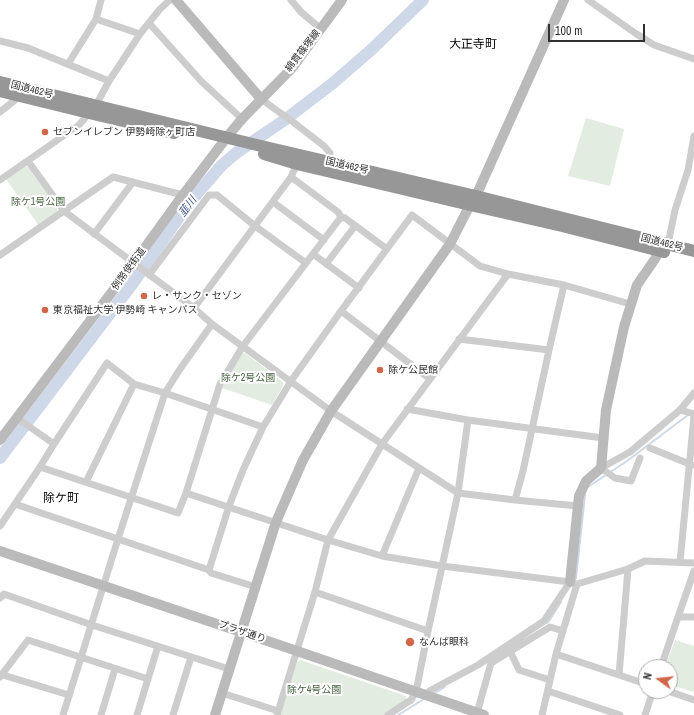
<!DOCTYPE html>
<html>
<head>
<meta charset="utf-8">
<style>
	body { margin:0 }
	#map { position:relative; width:694px; height:715px; overflow:hidden; background:#fff; font-family:"Archivo Narrow",sans-serif }
	canvas { display:block }
	.north { position:absolute; left:638px; top:659px; width:40px; height:40px; box-sizing:border-box; background:#fff; border:1px solid #acacac; border-radius:50%; rotate:285deg; font-size:11px; font-weight:700; line-height:16px; text-align:center; color:#303030 }
	.north::after { content:''; display:block; margin:auto; width:14px; height:18px; background:#d16649; clip-path:polygon(50% 0,100% 100%,50% 72%,0 100%) }
	.scale { position:absolute; left:548px; top:24px; width:97px; height:18px; box-sizing:border-box; border:2px solid #303030; border-top:0; padding-left:5px; font-size:12px; line-height:14px; white-space:nowrap; color:#303030; -webkit-text-stroke:3px #fff; paint-order:stroke }
</style>
</head>
<body>
<div id="map">
<canvas width="694" height="715"></canvas>
<div class="north">N</div>
<div class="scale">100 m</div>
</div>
<script>
const g = document.querySelector('canvas').getContext('2d');
g.lineJoin = 'round';
function fillPath(path, color) { g.fillStyle = color; g.fill(path, 'evenodd'); }
const shape = rows => new Path2D(rows.map(r => 'M' + r).join(''));
function stroke(path, color, width, dash) { g.strokeStyle = color; g.lineWidth = width; g.lineCap = dash ? 'butt' : 'round'; g.setLineDash(dash || []); g.stroke(path); }
function drawText(font, color, halo, rows, align = 'center') {
  g.font = font + ' "Archivo Narrow","Noto Sans JP",sans-serif'; g.lineWidth = 4; g.setLineDash([]); g.textBaseline = 'middle'; g.strokeStyle = halo; g.fillStyle = color; for (const [text, x, y, turn = 0] of rows) {
    g.save(); g.translate(x, y); g.rotate((+turn || 0) * Math.PI / 180); g.textAlign = isNaN(turn) ? turn : align; if (halo) g.strokeText(text, 0, 0); g.fillText(text, 0, 0); g.restore();
  }
}
fillPath(shape([
	[586,118,624,129,610,186,568,176],
	[24,166,28,167,57,207,57,212,39,226,6,179],
	[245,353,283,382,283,386,272,405,222,388,241,354],
	[675,640,694,646,694,692,670,685,670,667,665,667],
	[300,660,406,696,406,701,384,715,280,715,297,662]
]), '#e3ece0');
stroke(shape([
	[588,487,627,461,688,415],
	[575,579,576,578,585,495],
	[547,623,549,621,561,602],
	[433,694,445,687],
	[398,715,424,699]
]), '#cfd8e9', 2);
stroke(shape([
	[0,458,133,283,189,203,221,166,236,153,286,119,333,83,371,50,423,0]
]), '#cfd8e9', 12);
stroke(shape([
	[291,0,301,12,321,29],
	[588,0,635,33,654,45,694,59],
	[96,19,140,34],
	[149,23,201,81,242,119],
	[0,41,28,48,109,81],
	[68,64,96,19,101,0],
	[261,99,293,122,324,146,330,153,329,162],
	[0,112,20,96],
	[28,161,64,211,194,308,212,324,331,411,458,493,515,500,578,506],
	[0,180,79,125,96,105,109,81,140,34,160,9,170,0],
	[273,202,324,240],
	[341,217,345,218,387,249],
	[94,234,133,182],
	[668,244,675,210,688,170,694,136],
	[313,254,359,288],
	[0,255,113,177,183,195],
	[326,264,355,226],
	[149,275,209,195,217,195,255,226,306,263],
	[194,308,291,177,297,164],
	[341,311,430,379],
	[459,339,549,350],
	[407,409,468,420,603,438],
	[680,410,694,414],
	[17,418,54,444],
	[650,448,692,465],
	[640,458,631,481,615,478,601,468,630,452,680,410,694,393],
	[40,467,178,513,186,493,220,384,243,346,341,217,338,212,291,177],
	[86,482,134,384],
	[186,493,328,540,382,556,442,566,570,582,577,584,628,569,645,561,694,563],
	[515,500,523,471,549,350,564,285],
	[15,504,209,570,211,573,256,587],
	[0,526,40,467,54,444,107,363,134,384,165,393,263,427],
	[382,556,419,468],
	[680,562,694,416],
	[209,570,229,506,243,470,263,427,291,381,341,311,412,215,480,266,508,274,564,285,630,304],
	[315,592,428,631],
	[0,598,4,594,92,625,229,669],
	[678,617,694,617],
	[510,651,519,670,550,680],
	[556,654,646,684],
	[661,667,678,617,694,571],
	[0,674,69,695],
	[619,675,628,569],
	[0,677,28,640,148,679],
	[548,691,620,715],
	[668,691,694,700],
	[222,693,278,711],
	[424,695,431,690,478,665,544,621,570,582],
	[477,713,491,663,550,627,563,631],
	[63,715,118,539,165,393,180,369,212,324],
	[101,715,115,669],
	[137,715,158,646],
	[173,715,191,657],
	[277,715,315,592,328,540,382,444,508,274],
	[388,715,411,700,416,692,428,631,458,493,468,420],
	[542,715,556,654,577,584],
	[645,715,653,691]
]), '#cdcdcd', 7);
stroke(shape([
	[176,0,261,99],
	[0,440,133,264,183,195,227,137,242,119,292,68,342,0],
	[0,551,241,632,297,651,484,715],
	[570,582,579,496,586,481,601,468,606,410,624,327,637,285,655,259,659,251],
	[215,715,276,522,303,460,331,411,450,244,470,205,476,196,564,0]
]), '#bababa', 10);
stroke(shape([
	[0,82,261,146,476,196,694,251],
	[0,91,89,113,174,133],
	[264,154,297,164,470,205,562,226,664,252]
]), '#979797', 12);
for (const [x, y, r, color] of [
	[45,132,4,"#d16649"],
	[144,296,4,"#d16649"],
	[45,310,4,"#d16649"],
	[380,370,4,"#d16649"],
	[410,642,5,"#d16649"]
]) { const dot = new Path2D(); dot.arc(x, y, r, 0, 2 * Math.PI); g.fillStyle = color; g.fill(dot); stroke(dot, '#fff', 1.5); }
drawText('10px', '#303030', '#fff', [
	["綿貫篠塚線",303,51,-52],
	["国道462号",32,90,14],
	["国道462号",347,166,13],
	["国道462号",662,243,14],
	["例幣使街道",129,269,-54],
	["プラザ通り",242,632,19]
]);
drawText('10px', '#303030', '#fff', [
	["セブンイレブン 伊勢崎除ヶ町店",53,132],
	["レ・サンク・セゾン",152,296],
	["東京福祉大学 伊勢崎 キャンパス",53,310],
	["除ケ公民館",388,370],
	["なんば眼科",419,642]
], 'left');
drawText('10px', '#496743', '#fff', [
	["除ケ1号公園",38,202],
	["除ケ2号公園",248,378],
	["除ケ4号公園",314,690]
]);
drawText('italic 11px', '#475d8a', '#fff', [
	["韮川",188,207,-53]
]);
drawText('12px', '#000', '#fff', [
	["大正寺町",473,45],
	["除ケ町",61,499]
]);
</script>
</body>
</html>
